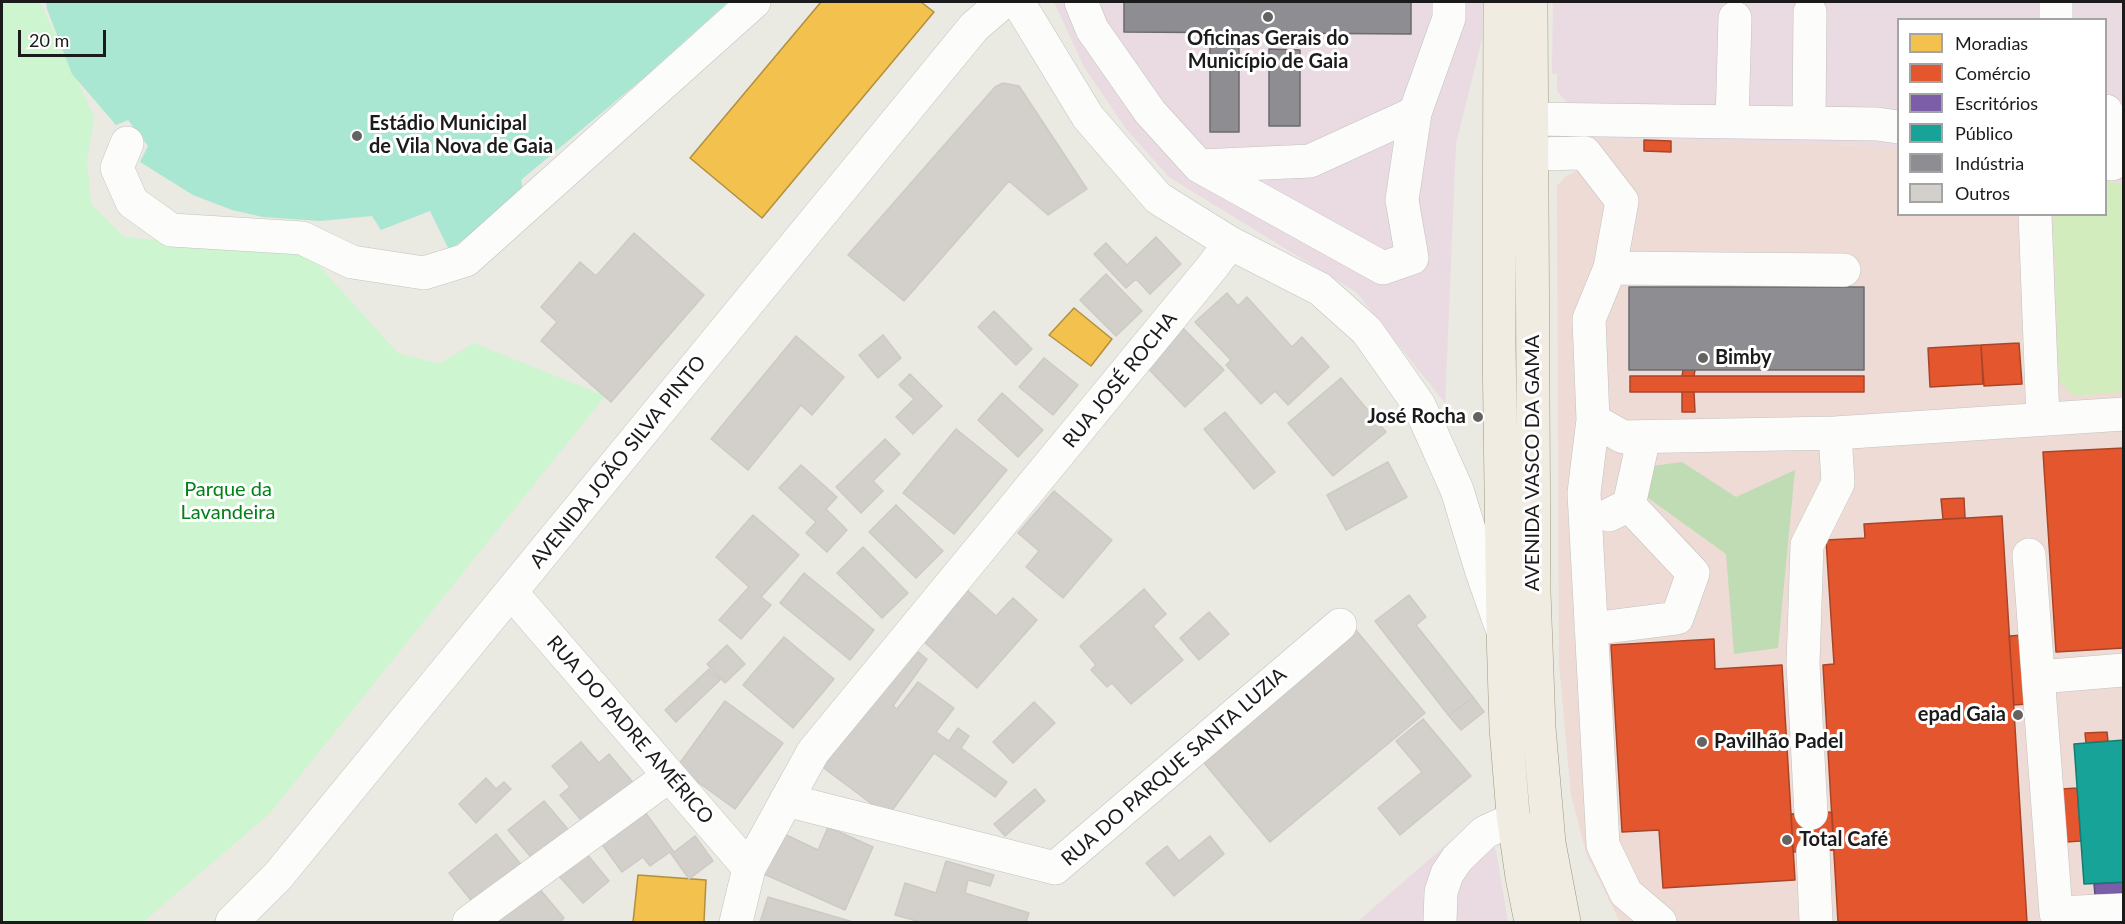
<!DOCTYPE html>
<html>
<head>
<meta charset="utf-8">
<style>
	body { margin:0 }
	#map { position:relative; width:2125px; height:924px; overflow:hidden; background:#eae9e2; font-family:Lato,sans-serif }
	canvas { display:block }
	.frame { position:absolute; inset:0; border:3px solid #1b1b1b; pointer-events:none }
	.legend { position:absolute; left:1897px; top:18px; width:210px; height:198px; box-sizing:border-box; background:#fff; border:2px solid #a4a4a4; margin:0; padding:8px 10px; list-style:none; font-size:18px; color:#1b1b1b }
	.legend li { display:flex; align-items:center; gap:12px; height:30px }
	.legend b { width:30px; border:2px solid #a4a4a4 }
	.scale { position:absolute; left:18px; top:30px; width:88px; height:27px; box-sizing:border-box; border:3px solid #1b1b1b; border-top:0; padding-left:8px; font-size:18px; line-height:21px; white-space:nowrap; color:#1b1b1b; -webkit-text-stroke:4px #fff; paint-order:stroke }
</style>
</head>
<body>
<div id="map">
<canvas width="2125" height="924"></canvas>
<div class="frame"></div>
<ul class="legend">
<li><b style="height:16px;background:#f2c14e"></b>Moradias</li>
<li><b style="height:16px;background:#e4572e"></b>Comércio</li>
<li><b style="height:16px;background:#7b5ea7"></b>Escritórios</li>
<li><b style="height:16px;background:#17a398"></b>Público</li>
<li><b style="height:16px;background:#8d8d92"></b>Indústria</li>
<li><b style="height:16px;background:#d3d0cb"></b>Outros</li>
</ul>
<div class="scale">20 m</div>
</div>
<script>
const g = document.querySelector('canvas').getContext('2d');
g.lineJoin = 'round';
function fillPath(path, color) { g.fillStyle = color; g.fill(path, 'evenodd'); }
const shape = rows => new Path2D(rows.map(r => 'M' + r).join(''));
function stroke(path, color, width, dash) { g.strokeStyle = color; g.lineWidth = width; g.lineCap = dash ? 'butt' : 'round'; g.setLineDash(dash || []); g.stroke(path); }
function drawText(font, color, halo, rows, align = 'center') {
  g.font = font + ' Lato,sans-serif'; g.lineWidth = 6; g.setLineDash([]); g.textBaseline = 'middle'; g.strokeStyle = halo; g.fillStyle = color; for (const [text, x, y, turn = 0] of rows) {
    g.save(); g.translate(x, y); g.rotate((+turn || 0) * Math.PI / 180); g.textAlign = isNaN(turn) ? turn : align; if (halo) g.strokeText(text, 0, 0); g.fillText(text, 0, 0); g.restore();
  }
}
fillPath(shape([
	[1578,138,1870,145,1898,149,1898,214,2106,214,2106,181,2123,184,2123,922,1620,922,1587,856,1571,795,1559,664,1557,186,1565,177,1578,170]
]), '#eedbd5');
fillPath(shape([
	[1054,2,1483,2,1482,39,1456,143,1445,403,1356,292,1169,177,1127,130,1084,67],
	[1553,2,2123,2,2123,184,2106,181,2106,20,1898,20,1898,149,1870,145,1578,138,1578,106,1569,104,1562,97,1557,91,1557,74,1552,74],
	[1483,813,1486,843,1493,845,1496,851,1508,922,1357,922]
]), '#e9dbe1');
fillPath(shape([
	[2106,181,2123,184,2123,392,2074,396,2059,381,2053,215,2106,214]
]), '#d2ecbd');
fillPath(shape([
	[1682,462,1736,497,1795,470,1778,648,1734,654,1726,554,1644,495,1645,467]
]), '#c0dcb4');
fillPath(shape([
	[2,2,40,2,94,116,87,161,91,204,124,237,310,256,398,353,439,364,474,343,605,396,269,814,143,922,2,922]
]), '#cdf5d0');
fillPath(shape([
	[46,2,728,2,646,76,521,180,524,196,449,250,430,211,381,230,372,216,320,221,263,217,232,210,193,195,140,162,148,146,128,120,116,125,72,74,47,9]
]), '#a9e7d2');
const homes = shape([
	[821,2,921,2,934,12,762,218,690,158,821,2],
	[1074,308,1112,339,1091,366,1049,335,1074,308],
	[638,875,706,880,704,922,633,922,638,875]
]);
fillPath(homes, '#f2c14e');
stroke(homes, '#b28f3f', 1.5);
const shops = shape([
	[1644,140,1671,141,1671,152,1644,151,1644,140],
	[2019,343,2022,384,1984,386,1981,345,2019,343],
	[1981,345,1983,384,1930,387,1928,348,1981,345],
	[1683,370,1695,370,1694,376,1682,376,1683,370],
	[1630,376,1864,376,1864,392,1630,392,1630,376],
	[1682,392,1694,392,1695,412,1682,412,1682,392],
	[2124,448,2124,648,2056,652,2043,452,2124,448],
	[1964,498,1965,518,1943,519,1941,499,1964,498],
	[2002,516,2027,922,1838,922,1823,665,1834,664,1826,540,1865,538,1864,524,2002,516],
	[2024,635,2028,704,2014,705,2009,636,2024,635],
	[1714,639,1715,669,1782,665,1795,880,1663,888,1659,830,1622,832,1611,645,1714,639],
	[2107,732,2108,741,2086,743,2085,733,2107,732],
	[2077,788,2081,841,2066,842,2062,789,2077,788],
	[1832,812,1834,850,1793,852,1791,814,1832,812]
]);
fillPath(shops, '#e4572e');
stroke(shops, '#a84528', 1.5);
const offices = shape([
	[2124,882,2124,893,2095,895,2094,884,2124,882]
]);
fillPath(offices, '#7b5ea7');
stroke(offices, '#5e4a7d', 1.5);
const public = shape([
	[2124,740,2124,882,2084,884,2074,744,2124,740]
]);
fillPath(public, '#17a398');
stroke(public, '#187a72', 1.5);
const industry = shape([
	[1124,2,1411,2,1411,34,1124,32,1124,2],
	[1210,43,1239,43,1239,132,1210,132,1210,43],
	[1269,49,1300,50,1300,126,1269,126,1269,49],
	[1629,287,1864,287,1864,370,1629,370,1629,287]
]);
fillPath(industry, '#8d8d92');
stroke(industry, '#6b6b6e', 1.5);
const building = shape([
	[1003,83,1019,86,1087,189,1048,215,1009,181,904,301,848,255,995,87,1003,83],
	[634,233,704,295,611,402,541,341,557,322,541,307,580,262,596,276,634,233],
	[1156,237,1181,264,1150,294,1136,279,1126,288,1094,254,1106,243,1127,265,1156,237],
	[1106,274,1142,311,1116,336,1080,300,1106,274],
	[1227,293,1238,306,1247,297,1292,347,1302,337,1329,367,1288,405,1275,391,1261,404,1226,365,1231,360,1195,322,1227,293],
	[994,311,1032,349,1016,365,978,327,994,311],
	[1180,325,1224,370,1185,407,1142,362,1180,325],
	[883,335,901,358,878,378,859,355,883,335],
	[796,336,844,377,812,415,801,405,748,470,711,439,796,336],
	[1044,358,1078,385,1053,415,1019,387,1044,358],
	[910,374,942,406,913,434,896,417,914,399,899,385,910,374],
	[1341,378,1386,432,1333,476,1288,423,1341,378],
	[1002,393,1043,430,1018,457,978,420,1002,393],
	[1225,412,1275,472,1254,489,1204,429,1225,412],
	[956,429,1007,470,954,534,903,493,956,429],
	[885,439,900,454,873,481,883,491,861,513,836,487,885,439],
	[1388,462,1407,497,1346,530,1327,495,1388,462],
	[801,465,837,497,826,509,847,530,827,552,806,533,816,522,779,488,801,465],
	[1054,491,1112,540,1063,598,1026,567,1039,551,1018,533,1054,491],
	[896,505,943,551,916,578,869,532,896,505],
	[753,515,799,555,761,597,771,605,741,639,719,620,749,587,716,557,753,515],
	[863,547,908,593,882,618,837,573,863,547],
	[804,573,874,630,850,660,780,603,804,573],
	[966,589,996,616,1013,598,1037,620,977,688,922,640,966,589],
	[1144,589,1166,614,1153,626,1183,660,1131,704,1112,683,1107,687,1091,670,1096,665,1080,646,1144,589],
	[1409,595,1426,617,1416,625,1473,697,1449,716,1375,621,1409,595],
	[1209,612,1229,634,1199,660,1180,638,1209,612],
	[1355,629,1425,713,1270,842,1200,758,1355,629],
	[784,637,834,679,793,728,743,685,784,637],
	[727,645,745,664,725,683,707,664,727,645],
	[909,645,927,659,893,706,897,709,918,682,954,708,936,732,949,741,958,728,969,736,961,748,1007,782,995,797,934,753,888,816,821,766,909,645],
	[709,669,720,680,676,722,665,710,709,669],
	[1473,697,1484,712,1461,730,1449,716,1473,697],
	[725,701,783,743,735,809,677,767,725,701],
	[1034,702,1055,723,1013,763,993,742,1034,702],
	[1423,719,1471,776,1400,835,1378,808,1422,772,1396,741,1423,719],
	[581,742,599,763,609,754,636,786,587,827,560,795,570,787,552,766,581,742],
	[486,778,496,789,504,782,511,789,476,823,459,804,486,778],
	[1035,789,1045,801,1005,836,994,824,1035,789],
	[544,801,571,833,535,862,508,830,544,801],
	[645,812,674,852,695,836,713,861,689,879,670,852,650,866,643,857,622,872,601,843,645,812],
	[828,827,873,847,845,910,764,874,782,833,818,850,828,827],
	[496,834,523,867,475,905,449,873,496,834],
	[1210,836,1224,854,1174,896,1146,863,1167,846,1179,861,1210,836],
	[586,853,609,881,583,903,559,876,586,853],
	[946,861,994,875,990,886,968,880,965,893,1029,913,1026,922,921,922,895,915,905,883,936,893,946,861],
	[537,886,564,918,562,920,563,922,493,922,537,886],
	[768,897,853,922,760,922,768,897]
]);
fillPath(building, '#d3d0cb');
stroke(building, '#cdcac4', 1.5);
const minor = shape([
	[1018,2,1088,117,1158,198,1230,243,1320,289,1367,331,1419,405,1457,490,1482,572,1501,626],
	[1081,2,1092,29,1150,112,1199,166,1310,161,1415,113,1449,18,1449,2],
	[2056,20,2056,2],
	[2106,111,2118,130,2112,164],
	[1532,119,1877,124,1898,127],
	[1732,122,1735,18],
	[1809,123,1810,12],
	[127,143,117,168,132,202,171,230,302,238,352,262,424,273,466,260,754,2],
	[1532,154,1585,153,1622,201,1610,268,1589,319,1593,420,1623,437,1835,433,2124,414],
	[1199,166,1383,268,1412,258,1402,200,1415,113],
	[2035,214,2043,419],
	[1610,268,1844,270],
	[1593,420,1584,493,1603,845,1626,893,1660,922],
	[1609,515,1629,505,1644,437],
	[2029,555,2056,913,2124,910],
	[511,592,749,868],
	[1591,629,1677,618,1693,573,1629,505],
	[2039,677,2124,670],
	[786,800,1055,868,1340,625],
	[1811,813,1803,664,1807,545,1838,483,1835,433],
	[1813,851,1816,922],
	[232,922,278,876,974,27,1003,2],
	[469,922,669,776],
	[736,922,749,868,813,752,1213,266,1230,243],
	[1440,922,1441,892,1447,874,1457,859,1485,832,1514,819]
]);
const major = shape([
	[1500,2,1499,343,1503,631,1506,728,1513,814,1522,877,1531,922],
	[1531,2,1534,592,1539,728,1549,843,1564,922]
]);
stroke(minor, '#c2c2bf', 34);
stroke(major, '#a09880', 34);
stroke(minor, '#fcfcfb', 33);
stroke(major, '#f0ece2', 33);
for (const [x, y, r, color] of [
	[1268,17,6,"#636361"],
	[357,136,6,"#636361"],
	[1703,358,6,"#636361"],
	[1478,417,6,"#636361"],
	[2018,715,6,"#636361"],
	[1702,742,6,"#636361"],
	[1787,840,6,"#636361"]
]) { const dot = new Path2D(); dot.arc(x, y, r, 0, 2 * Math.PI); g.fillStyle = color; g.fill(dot); stroke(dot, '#fff', 2); }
drawText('bold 20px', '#1b1b1b', '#fff', [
	["Oficinas Gerais do",1268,39,"center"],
	["Município de Gaia",1268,62,"center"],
	["Estádio Municipal",369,124],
	["de Vila Nova de Gaia",369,147],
	["Bimby",1715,358],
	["José Rocha",1466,417,"right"],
	["epad Gaia",2006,715,"right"],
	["Pavilhão Padel",1714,742],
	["Total Café",1799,840]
], 'left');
drawText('20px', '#1b1b1b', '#fff', [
	["RUA JOSÉ ROCHA",1120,380,-51],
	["AVENIDA JOÃO SILVA PINTO",618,462,-51],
	["AVENIDA VASCO DA GAMA",1533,463,-90],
	["RUA DO PADRE AMÉRICO",630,730,49],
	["RUA DO PARQUE SANTA LUZIA",1174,767,-41]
]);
drawText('20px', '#018117', '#fff', [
	["Parque da",228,490],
	["Lavandeira",228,513]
]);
</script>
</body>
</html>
